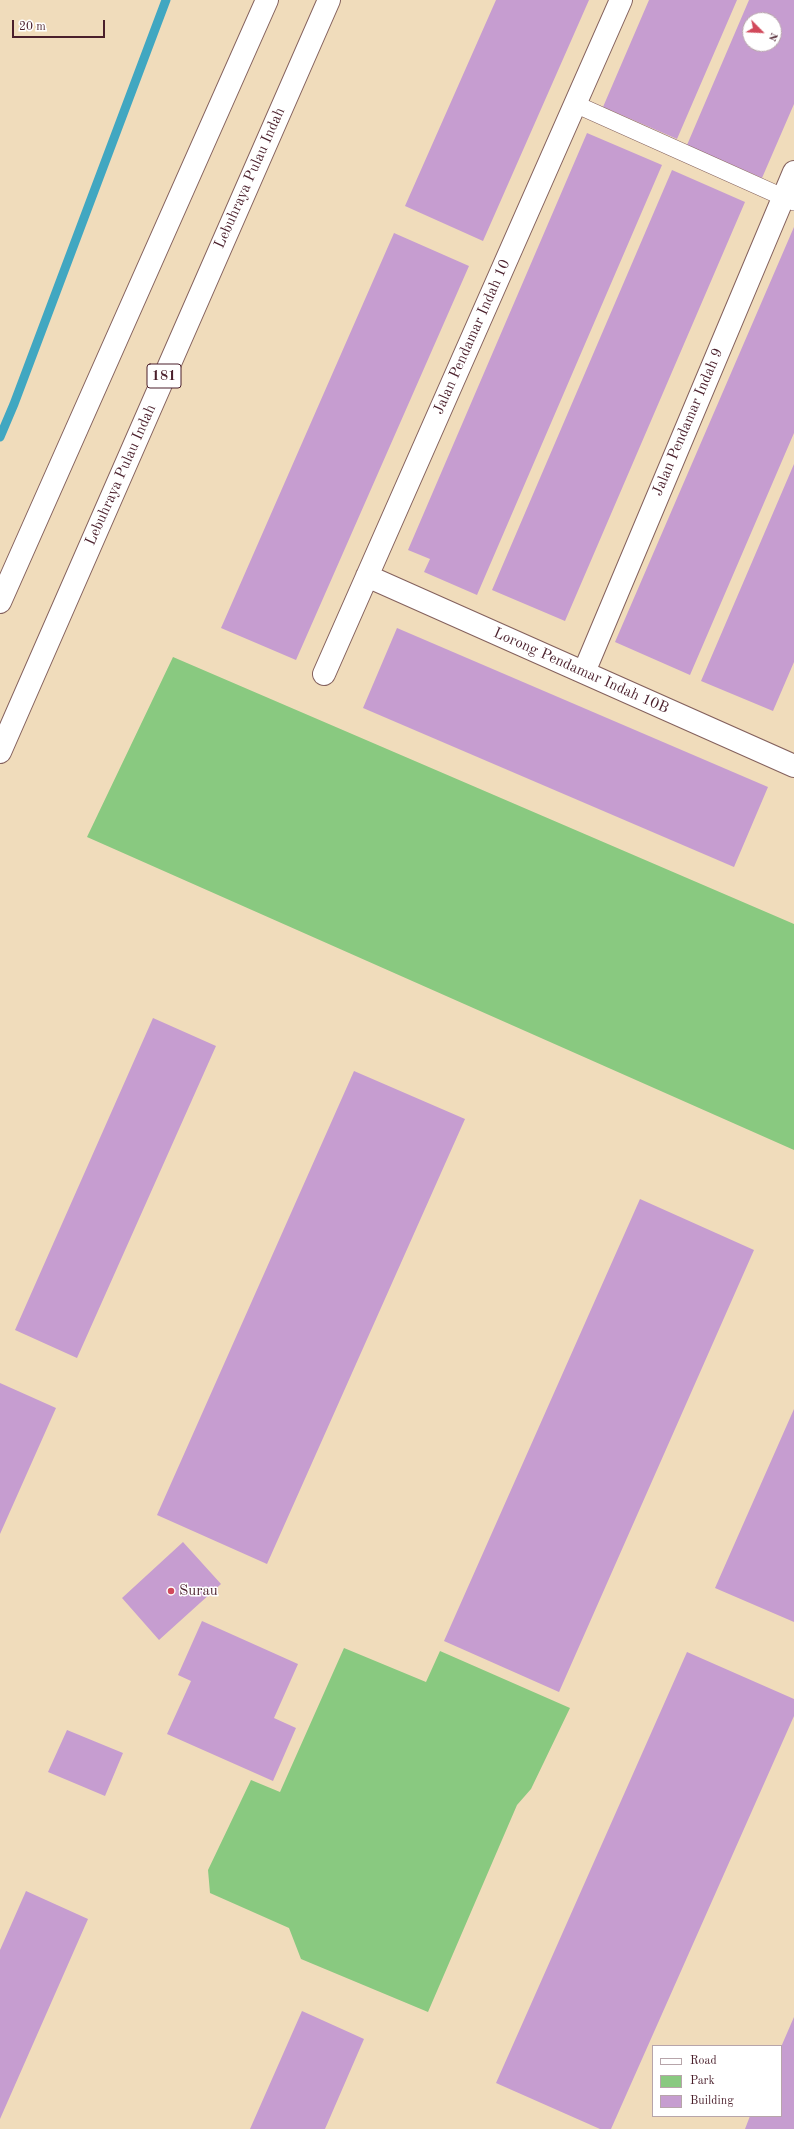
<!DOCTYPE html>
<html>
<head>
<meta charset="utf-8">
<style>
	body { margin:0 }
	#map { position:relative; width:794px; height:2129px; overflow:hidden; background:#f0dcbb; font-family:"Old Standard TT",serif }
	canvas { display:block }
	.legend { position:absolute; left:652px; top:2045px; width:130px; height:72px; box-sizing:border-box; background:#fff; border:1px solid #b7a5aa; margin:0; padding:5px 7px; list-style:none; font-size:12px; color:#4a1f2b }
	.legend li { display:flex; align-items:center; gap:8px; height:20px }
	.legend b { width:20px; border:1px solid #b7a5aa }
	.north { position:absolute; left:742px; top:12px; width:40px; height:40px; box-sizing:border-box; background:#fff; border:1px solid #b7a5aa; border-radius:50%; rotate:114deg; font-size:11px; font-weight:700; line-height:16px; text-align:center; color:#4a1f2b }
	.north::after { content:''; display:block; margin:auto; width:14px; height:18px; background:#d1495b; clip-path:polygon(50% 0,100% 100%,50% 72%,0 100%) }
	.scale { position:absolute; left:12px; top:20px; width:93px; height:18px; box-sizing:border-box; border:2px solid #4a1f2b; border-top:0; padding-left:5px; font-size:12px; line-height:14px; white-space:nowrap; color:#4a1f2b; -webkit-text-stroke:3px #fff; paint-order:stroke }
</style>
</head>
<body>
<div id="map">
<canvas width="794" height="2129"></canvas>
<ul class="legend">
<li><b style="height:5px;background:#fff"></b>Road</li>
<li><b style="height:11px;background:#89c980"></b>Park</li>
<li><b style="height:11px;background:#c69dd0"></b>Building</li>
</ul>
<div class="north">N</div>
<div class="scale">20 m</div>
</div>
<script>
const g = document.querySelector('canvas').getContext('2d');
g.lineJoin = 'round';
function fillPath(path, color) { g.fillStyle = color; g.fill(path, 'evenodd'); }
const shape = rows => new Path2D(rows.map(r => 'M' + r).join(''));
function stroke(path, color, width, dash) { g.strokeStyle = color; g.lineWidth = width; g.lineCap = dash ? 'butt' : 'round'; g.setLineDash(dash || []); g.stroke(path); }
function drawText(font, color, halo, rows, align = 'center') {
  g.font = font + ' "Old Standard TT",serif'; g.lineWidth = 3; g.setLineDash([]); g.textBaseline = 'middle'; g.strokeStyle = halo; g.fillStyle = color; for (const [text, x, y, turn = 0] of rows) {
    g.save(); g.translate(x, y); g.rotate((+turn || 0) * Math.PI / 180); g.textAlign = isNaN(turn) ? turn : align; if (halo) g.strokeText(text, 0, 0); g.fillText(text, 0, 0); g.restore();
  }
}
fillPath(shape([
	[173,657,794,924,794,1150,87,837],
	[344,1648,426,1682,440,1651,570,1708,531,1789,517,1805,428,2012,301,1959,289,1928,210,1893,208,1870,251,1780,280,1792]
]), '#89c980');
stroke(shape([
	[0,437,14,404,166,0]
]), '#41a7c1', 9);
fillPath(shape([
	[496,0,589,0,483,241,405,206],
	[649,0,737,0,677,139,603,107],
	[749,0,794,0,794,104,762,178,687,145],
	[750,20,774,20,774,44,750,44],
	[587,133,662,165,477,595,424,572,430,559,408,550],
	[672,170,745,202,565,621,492,590],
	[794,227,794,433,690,675,615,642],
	[394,233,469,266,296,660,221,628],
	[794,464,794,662,773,711,701,681],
	[397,628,768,787,734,867,363,708],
	[153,1018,216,1046,77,1358,15,1330],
	[354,1071,465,1119,267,1564,157,1515],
	[640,1199,754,1250,559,1692,444,1641],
	[0,1383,56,1408,0,1534],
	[794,1409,794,1622,715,1588],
	[183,1542,221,1584,159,1640,122,1598],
	[202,1621,298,1664,274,1718,296,1728,273,1781,167,1734,191,1681,178,1675],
	[687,1652,794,1699,794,1716,611,2129,600,2129,496,2083],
	[67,1730,123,1753,105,1796,48,1772],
	[26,1891,88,1919,0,2119,0,1950],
	[302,2011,364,2039,325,2129,250,2129],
	[794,2017,794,2129,745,2129,750,2116,781,2116,781,2047]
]), '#c69dd0');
const lane = shape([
	[575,104,794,202]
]);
const street = shape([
	[367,576,794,766],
	[584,672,794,172],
	[324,674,621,0]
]);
const primary = shape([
	[0,602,267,0],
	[0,752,329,0]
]);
stroke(lane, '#84615d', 18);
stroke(street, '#84615d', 24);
stroke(primary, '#84615d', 24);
stroke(lane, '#fff', 17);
stroke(street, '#fff', 22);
stroke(primary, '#fff', 22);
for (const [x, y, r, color] of [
	[171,1591,4,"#d1495b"]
]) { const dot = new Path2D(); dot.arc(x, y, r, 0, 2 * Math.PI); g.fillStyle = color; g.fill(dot); stroke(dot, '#fff', 1.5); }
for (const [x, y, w] of [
	[164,376,34]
]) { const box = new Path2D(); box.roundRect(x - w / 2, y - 12, w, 24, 3); g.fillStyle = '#fff'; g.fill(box); stroke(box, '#4a1f2b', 1); }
drawText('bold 14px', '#4a1f2b', null, [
	["181",164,376]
]);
drawText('15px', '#4a1f2b', '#fff', [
	["Lebuhraya Pulau Indah",250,178,-66],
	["Jalan Pendamar Indah 10",472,337,-66],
	["Jalan Pendamar Indah 9",688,422,-67],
	["Lebuhraya Pulau Indah",121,475,-66],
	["Lorong Pendamar Indah 10B",581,671,24]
]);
drawText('15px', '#4a1f2b', '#fff', [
	["Surau",179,1591]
], 'left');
</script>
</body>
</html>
